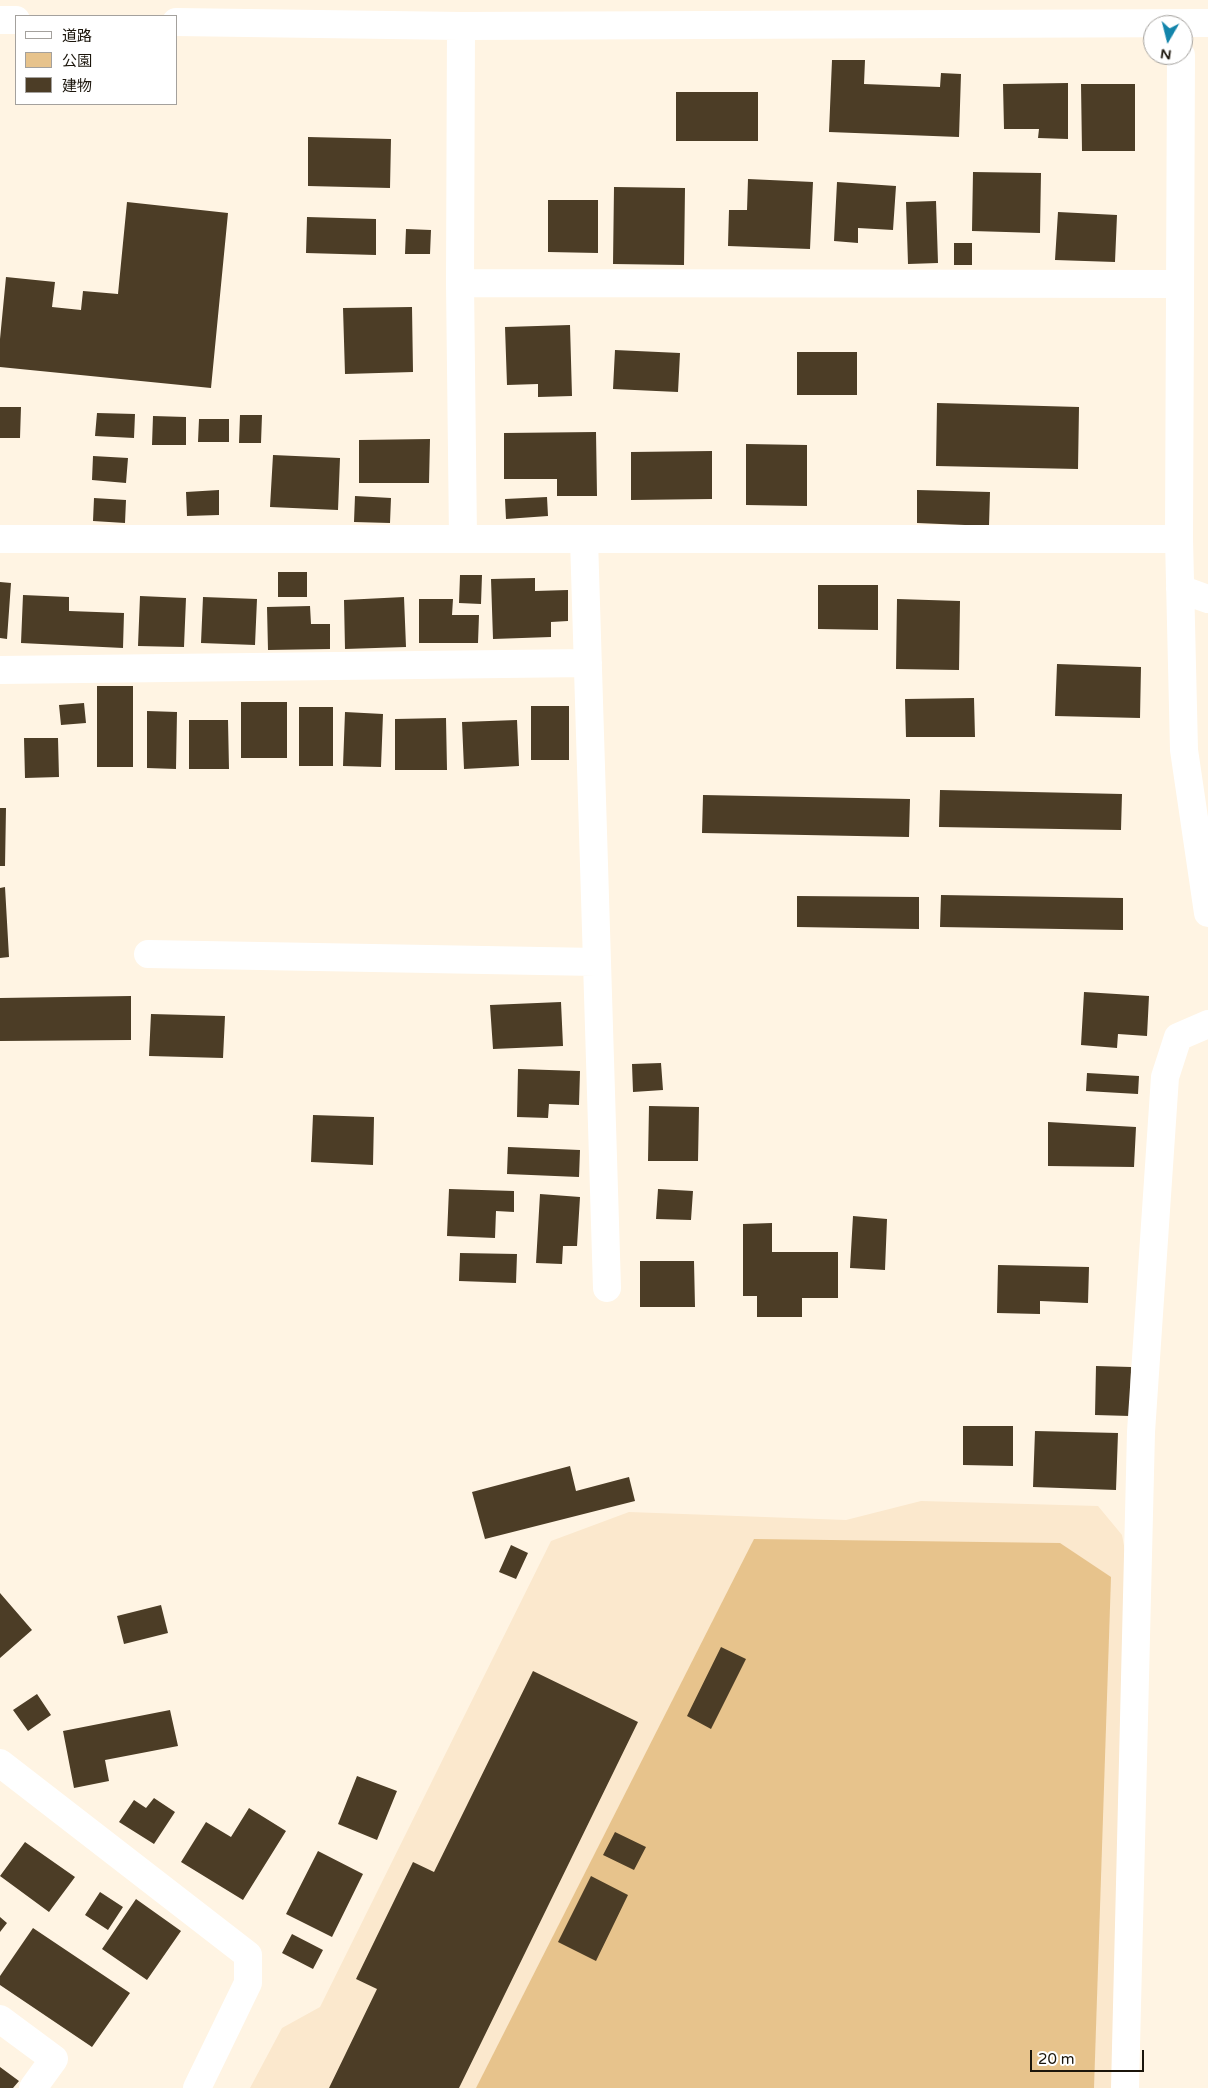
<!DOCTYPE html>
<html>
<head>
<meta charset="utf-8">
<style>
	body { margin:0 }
	#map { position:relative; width:1208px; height:2088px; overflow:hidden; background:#fff4e3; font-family:"Varela Round","Noto Sans JP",sans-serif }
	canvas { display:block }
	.legend { position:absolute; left:15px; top:15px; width:162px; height:90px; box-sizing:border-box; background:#fff; border:1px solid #a4a19d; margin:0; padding:6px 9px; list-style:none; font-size:15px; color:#1b150b }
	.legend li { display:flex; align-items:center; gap:10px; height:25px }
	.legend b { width:25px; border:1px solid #a4a19d }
	.north { position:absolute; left:1143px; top:15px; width:50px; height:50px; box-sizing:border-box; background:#fff; border:1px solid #a4a19d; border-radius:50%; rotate:188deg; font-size:14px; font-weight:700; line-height:20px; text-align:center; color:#1b150b }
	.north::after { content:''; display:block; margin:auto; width:18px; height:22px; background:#1385ab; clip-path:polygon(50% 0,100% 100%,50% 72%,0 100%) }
	.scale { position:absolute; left:1030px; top:2050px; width:114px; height:22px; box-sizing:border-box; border:2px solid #1b150b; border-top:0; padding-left:6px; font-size:15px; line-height:18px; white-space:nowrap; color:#1b150b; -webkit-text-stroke:4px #fff; paint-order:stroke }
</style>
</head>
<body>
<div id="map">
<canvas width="1208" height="2088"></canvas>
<ul class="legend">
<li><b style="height:6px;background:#fff"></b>道路</li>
<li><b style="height:14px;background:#e7c38c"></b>公園</li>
<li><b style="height:14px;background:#4c3d26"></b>建物</li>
</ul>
<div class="north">N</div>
<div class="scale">20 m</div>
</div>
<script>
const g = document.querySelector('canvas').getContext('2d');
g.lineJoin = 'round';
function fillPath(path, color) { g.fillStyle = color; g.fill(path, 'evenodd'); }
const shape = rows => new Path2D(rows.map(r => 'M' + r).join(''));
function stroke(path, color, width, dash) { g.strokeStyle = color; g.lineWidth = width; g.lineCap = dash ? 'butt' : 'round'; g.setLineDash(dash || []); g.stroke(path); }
fillPath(shape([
	[921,1501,1098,1506,1122,1535,1127,1562,1112,2088,250,2088,282,2028,320,2007,551,1541,629,1512,846,1520]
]), '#fbe8cd');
fillPath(shape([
	[754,1539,1060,1543,1111,1577,1094,2088,476,2088]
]), '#e7c38c');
fillPath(shape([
	[832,60,865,60,864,84,940,87,941,73,961,74,959,137,829,132],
	[1068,83,1068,139,1038,138,1039,129,1004,129,1003,84],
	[1081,84,1135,84,1135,151,1082,151],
	[676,92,758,92,758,141,676,141],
	[308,137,391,139,390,188,308,186],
	[973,172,1041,173,1040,233,972,231],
	[748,179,813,182,810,249,728,246,729,210,747,210],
	[837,182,896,186,893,230,858,228,858,243,834,241],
	[614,187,685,188,684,265,613,264],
	[548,200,598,200,598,253,548,252],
	[936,201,938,263,908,264,906,202],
	[127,202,228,213,211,388,0,367,0,339,6,277,55,282,52,307,81,310,83,291,118,294],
	[1058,212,1117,215,1115,262,1055,260],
	[307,217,376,219,376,255,306,253],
	[406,229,431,230,430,254,405,254],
	[954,243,972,243,972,265,954,265],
	[412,307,413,372,345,374,343,308],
	[570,325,572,396,538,397,538,384,507,385,505,327],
	[615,350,680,353,678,392,613,389],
	[797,352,857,352,857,395,797,395],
	[937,403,1079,407,1078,469,936,466],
	[0,407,21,407,20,438,0,438],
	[97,413,135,414,134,438,95,436],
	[240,415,262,415,261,443,239,443],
	[153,416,186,417,186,445,152,445],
	[199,419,229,419,229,442,198,442],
	[596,432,597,496,557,496,557,479,504,479,504,433],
	[430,439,429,483,359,483,359,440],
	[746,444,807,445,807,506,746,505],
	[712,451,712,499,631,500,631,452],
	[273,455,340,458,338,510,270,507],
	[93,456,128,458,126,483,92,480],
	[219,490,219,515,187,516,186,492],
	[917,490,990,492,989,526,917,523],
	[355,496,391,498,390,523,354,522],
	[547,497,548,516,506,519,505,499],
	[94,498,126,500,125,523,93,521],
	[278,572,307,572,307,597,278,597],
	[460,575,482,575,481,604,459,603],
	[535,578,535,591,568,590,568,621,551,622,551,637,493,639,491,579],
	[0,582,11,583,7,639,0,638],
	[818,585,878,585,878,630,818,629],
	[23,595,69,597,69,611,124,613,123,648,21,643],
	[140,596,186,598,184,647,138,646],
	[203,597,257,599,255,645,201,643],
	[404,597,406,647,345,649,344,600],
	[419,599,453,599,452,615,479,615,478,643,419,643],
	[897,599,960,601,959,670,896,669],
	[310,606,311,624,330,624,330,649,268,650,267,607],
	[1057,664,1141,667,1140,718,1055,716],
	[97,686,133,686,133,767,97,767],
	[974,698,975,737,906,737,905,699],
	[241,702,287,702,287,758,241,758],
	[84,703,86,723,61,725,59,705],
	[531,706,569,706,569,760,531,760],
	[299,707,333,707,333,766,299,766],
	[147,711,177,712,176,769,147,768],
	[345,712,383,714,381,767,343,766],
	[446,718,447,770,395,770,395,719],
	[189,720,228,720,229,769,189,769],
	[517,720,519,766,464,769,462,722],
	[24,738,58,738,59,777,25,778],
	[940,790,1122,794,1121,830,939,827],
	[703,795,910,799,909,837,702,833],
	[0,808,6,808,5,866,0,866],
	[5,887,9,957,0,958,0,888],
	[941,895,1123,898,1123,930,940,927],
	[797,896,919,897,919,929,797,927],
	[1084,992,1149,996,1147,1036,1118,1034,1117,1048,1081,1045],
	[131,996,131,1040,0,1041,0,998],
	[561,1002,563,1046,493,1049,490,1005],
	[151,1014,225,1016,223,1058,149,1056],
	[661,1063,663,1090,633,1092,632,1064],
	[518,1069,580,1071,579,1105,549,1104,548,1118,517,1117],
	[1087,1073,1139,1076,1138,1094,1086,1091],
	[649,1106,699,1107,698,1161,648,1161],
	[313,1115,374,1117,373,1165,311,1162],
	[1048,1122,1136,1127,1134,1167,1048,1166],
	[508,1147,580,1150,579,1177,507,1174],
	[449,1189,514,1191,514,1212,496,1211,495,1238,447,1236],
	[658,1189,693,1191,691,1220,656,1219],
	[540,1194,580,1197,577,1246,563,1246,562,1264,536,1263],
	[853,1216,887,1219,885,1270,850,1268],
	[772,1223,772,1252,838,1252,838,1298,802,1298,802,1317,757,1317,757,1296,743,1296,743,1224],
	[460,1253,517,1254,516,1283,459,1281],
	[640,1261,694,1261,695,1307,640,1307],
	[998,1265,1089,1267,1088,1303,1040,1301,1040,1314,997,1313],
	[1096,1366,1131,1367,1130,1416,1095,1415],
	[963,1426,1013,1426,1013,1466,963,1465],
	[1035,1431,1118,1433,1116,1490,1033,1487],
	[570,1466,576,1491,629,1477,635,1501,485,1539,472,1492],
	[511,1545,528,1553,516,1579,499,1572],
	[0,1593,32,1630,0,1658],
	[161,1605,168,1633,124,1644,117,1616],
	[721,1647,746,1659,711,1729,687,1716],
	[533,1671,638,1722,459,2088,329,2088,377,1989,356,1979,413,1862,434,1872],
	[37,1694,51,1715,28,1731,13,1710],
	[170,1710,178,1746,105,1760,109,1781,74,1788,63,1731],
	[357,1776,397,1791,377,1840,338,1824],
	[154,1798,175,1812,154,1844,119,1822,134,1800,146,1808],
	[249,1808,286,1831,243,1900,181,1862,206,1822,231,1837],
	[615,1832,646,1847,634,1870,603,1855],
	[25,1842,75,1877,49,1912,0,1876],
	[318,1851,363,1874,332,1937,286,1914],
	[591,1876,628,1895,596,1961,558,1942],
	[100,1892,123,1907,108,1930,85,1915],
	[136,1899,181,1931,147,1980,102,1949],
	[0,1917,7,1923,0,1932],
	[33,1928,130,1993,92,2047,0,1985,0,1976],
	[292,1934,323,1950,313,1969,282,1953],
	[0,2067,19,2081,13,2088,0,2088]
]), '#4c3d26');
stroke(shape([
	[0,20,16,20],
	[176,22,461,26,1208,23],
	[461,26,460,283,463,538],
	[1181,55,1179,539,1184,750,1208,913],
	[460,283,1180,284],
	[0,539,1179,539],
	[584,539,607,1288],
	[1180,589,1208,599],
	[0,670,588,663],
	[148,954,597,962],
	[0,1763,248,1955,248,1983,197,2088],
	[0,2019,54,2059,33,2088],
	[1125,2088,1141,1432,1165,1077,1178,1037,1208,1024]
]), '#fff', 28);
</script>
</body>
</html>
